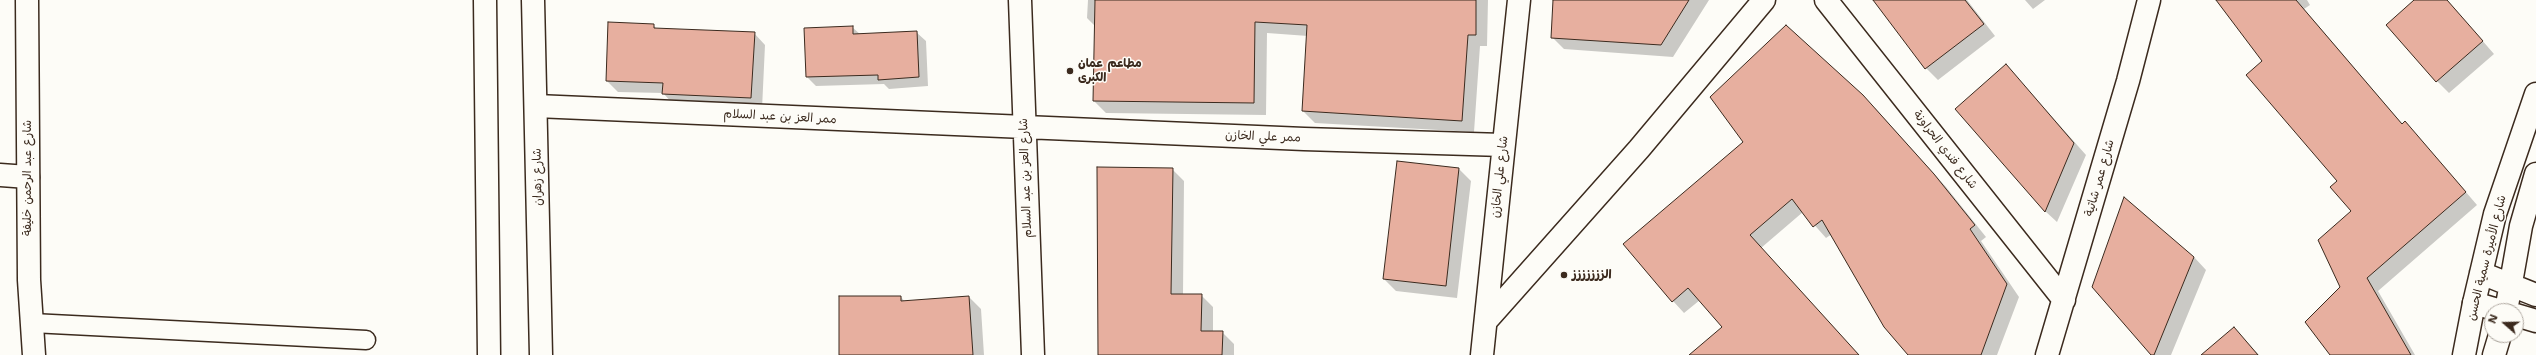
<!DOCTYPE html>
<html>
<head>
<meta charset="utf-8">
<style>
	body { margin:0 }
	#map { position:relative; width:2536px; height:355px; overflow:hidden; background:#fdfcf7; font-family:"Shantell Sans",sans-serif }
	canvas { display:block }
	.north { position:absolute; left:2484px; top:303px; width:40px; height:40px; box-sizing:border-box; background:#fdfcf7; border:1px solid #afa8a0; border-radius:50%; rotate:290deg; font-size:11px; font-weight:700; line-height:16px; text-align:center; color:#3b2a1e }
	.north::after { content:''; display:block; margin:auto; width:14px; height:18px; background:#3b2a1e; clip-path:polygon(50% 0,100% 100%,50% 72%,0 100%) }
</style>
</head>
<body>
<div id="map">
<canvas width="2536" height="355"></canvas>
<div class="north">N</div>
</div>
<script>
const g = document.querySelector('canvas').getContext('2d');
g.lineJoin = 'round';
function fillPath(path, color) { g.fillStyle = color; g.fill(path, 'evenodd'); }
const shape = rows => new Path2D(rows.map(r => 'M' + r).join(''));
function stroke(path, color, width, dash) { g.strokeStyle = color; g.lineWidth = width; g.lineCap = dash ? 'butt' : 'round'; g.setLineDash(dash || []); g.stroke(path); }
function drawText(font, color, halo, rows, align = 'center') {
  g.font = font + ' "Shantell Sans","Playpen Sans Arabic",sans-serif'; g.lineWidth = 3; g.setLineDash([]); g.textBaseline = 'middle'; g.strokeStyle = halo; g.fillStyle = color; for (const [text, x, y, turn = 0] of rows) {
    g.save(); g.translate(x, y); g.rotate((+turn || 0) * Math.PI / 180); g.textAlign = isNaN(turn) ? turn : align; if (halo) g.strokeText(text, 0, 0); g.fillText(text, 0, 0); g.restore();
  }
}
fillPath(shape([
	[1088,0,1488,0,1487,46,1480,46,1474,132,1315,123,1303,111,1308,36,1267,33,1266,115,1106,113,1094,101,1096,27,1087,18],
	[1554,0,1709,0,1673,57,1564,49,1552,37],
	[1874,0,1967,0,1995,36,1938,80,1926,68],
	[2025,0,2045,0,2033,9],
	[2217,0,2307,0,2310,5,2304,9,2403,125,2417,135,2477,205,2378,291,2415,355,2331,355,2353,212,2338,181,2264,61],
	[2416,0,2447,0,2494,54,2449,93,2437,81],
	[653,25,658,30,754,33,765,45,762,109,674,105,663,93,618,92,607,81],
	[852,27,861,35,916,32,926,41,928,86,889,89,884,84,816,86,807,77],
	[2006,65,2086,155,2057,222,2045,211],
	[1875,108,1946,187,1986,237,1981,241,2019,297,1997,355,1910,355,1832,234,1826,238,1803,212,1761,248,1859,355,1749,355,1700,300,1684,313,1673,301],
	[1172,169,1184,181,1183,295,1201,295,1213,307,1213,332,1222,332,1234,344,1234,355,1098,355],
	[1459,169,1471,181,1457,298,1396,291,1384,279],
	[2194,257,2206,270,2171,355,2152,355],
	[901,297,905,302,969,297,981,309,984,355,840,355],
	[2234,328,2259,355,2202,355]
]), '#0003');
const building = shape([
	[1095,0,1476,0,1476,35,1468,35,1462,121,1302,111,1307,25,1255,22,1254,103,1093,101,1095,0],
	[1553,0,1689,0,1661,45,1551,38,1553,0],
	[1873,0,1965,0,1984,24,1925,69,1873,0],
	[2216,0,2296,0,2402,124,2405,121,2466,192,2367,278,2411,355,2330,355,2305,322,2340,287,2318,240,2351,211,2330,187,2337,181,2246,75,2262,61,2216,0],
	[2414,0,2447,0,2483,41,2436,82,2386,25,2414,0],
	[608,22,654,24,654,28,755,32,751,98,662,94,663,83,606,81,608,22],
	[1786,25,1863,95,1934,174,1975,225,1970,229,2007,284,1981,355,1908,355,1884,327,1822,220,1813,227,1792,199,1750,235,1859,355,1689,355,1722,327,1688,288,1672,302,1623,244,1743,142,1710,97,1786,25],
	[853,26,853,34,917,31,919,77,878,80,878,75,806,77,804,28,853,26],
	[2006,64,2074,143,2045,212,1955,109,2006,64],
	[1397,161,1459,168,1446,286,1383,279,1397,161],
	[1097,167,1173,168,1171,294,1202,294,1201,331,1223,331,1222,355,1098,355,1097,167],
	[2124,197,2194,257,2154,355,2151,355,2092,287,2124,197],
	[839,296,901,296,901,301,969,296,973,355,839,355,839,296],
	[2234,327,2258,355,2201,355,2234,327]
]);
fillPath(building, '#e7af9f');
stroke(building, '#3b2a1e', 1);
const lane = shape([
	[32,323,366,340]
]);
const street = shape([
	[1020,0,1033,355],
	[1826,0,2064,300],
	[536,106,1304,139,1503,145],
	[0,175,28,177],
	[1486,321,1639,149,1764,0],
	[1482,355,1519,0],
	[2047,355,2128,81,2149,0],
	[2464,355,2474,303],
	[2494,355,2500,335]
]);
const secondary = shape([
	[27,0,29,280,34,355],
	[2481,273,2536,295],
	[2501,311,2474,303,2495,214,2536,94],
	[2506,311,2521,226,2536,174],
	[2516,315,2536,321]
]);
const primary = shape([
	[485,0,489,355],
	[533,0,541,355]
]);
stroke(lane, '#3b2a1e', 21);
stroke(street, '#3b2a1e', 25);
stroke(secondary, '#3b2a1e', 25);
stroke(primary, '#3b2a1e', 25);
stroke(lane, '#fdfcf7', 18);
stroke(street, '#fdfcf7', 22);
stroke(secondary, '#fdfcf7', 22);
stroke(primary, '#fdfcf7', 22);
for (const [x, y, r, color] of [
	[1070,71,4,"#3b2a1e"],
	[1564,275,4,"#3b2a1e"]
]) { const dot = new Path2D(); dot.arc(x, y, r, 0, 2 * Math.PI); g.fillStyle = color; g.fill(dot); stroke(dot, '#fdfcf7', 1.5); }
drawText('bold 12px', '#3b2a1e', '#fdfcf7', [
	["مطاعم عمان",1078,64],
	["الكبرى",1078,78],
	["الززززززز",1572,275]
], 'left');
drawText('12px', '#3b2a1e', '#fdfcf7', [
	["ممر العز بن عبد السلام",780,117,3],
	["ممر علي الخازن",1263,137,2],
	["شارع فندي الحراونة",1945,150,52],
	["شارع زهران",538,177,-91],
	["شارع علي الخازن",1500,177,-84],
	["شارع عبد الرحمن خليفة",28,178,-90],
	["شارع العز بن عبد السلام",1026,178,-92],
	["شارع عمر شاتية",2100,178,-74],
	["شارع الأميرة سمية الحسن",2487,258,-76]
]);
</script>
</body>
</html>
